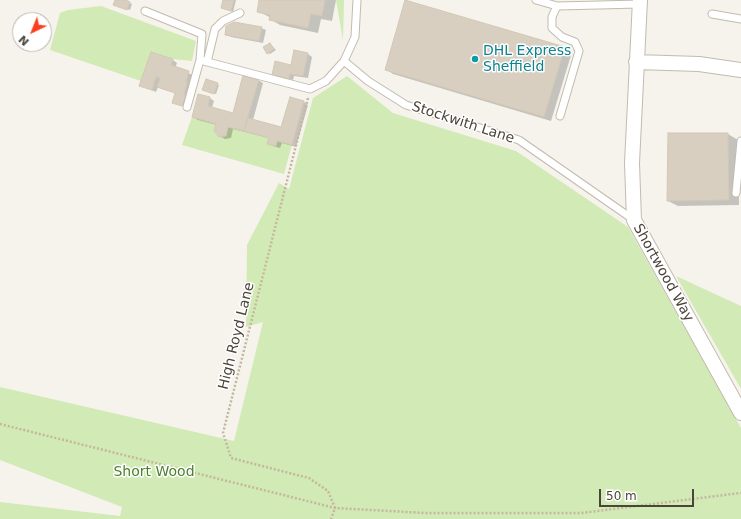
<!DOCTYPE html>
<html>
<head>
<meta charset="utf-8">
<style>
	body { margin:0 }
	#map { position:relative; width:741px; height:519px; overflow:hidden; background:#f6f3ec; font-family:"DejaVu Sans",sans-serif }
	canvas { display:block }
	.north { position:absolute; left:12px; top:12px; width:40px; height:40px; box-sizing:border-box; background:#fff; border:1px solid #b7b4b0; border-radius:50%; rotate:223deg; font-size:11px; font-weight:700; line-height:16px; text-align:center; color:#4b4439 }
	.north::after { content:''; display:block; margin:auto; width:14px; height:18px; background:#fc3f1d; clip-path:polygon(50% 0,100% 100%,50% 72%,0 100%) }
	.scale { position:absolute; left:599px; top:489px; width:95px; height:18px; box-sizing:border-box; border:2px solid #4b4439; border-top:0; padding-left:5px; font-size:12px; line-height:14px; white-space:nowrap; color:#4b4439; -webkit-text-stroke:3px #fff; paint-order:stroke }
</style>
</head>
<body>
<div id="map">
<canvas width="741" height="519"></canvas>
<div class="north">N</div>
<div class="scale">50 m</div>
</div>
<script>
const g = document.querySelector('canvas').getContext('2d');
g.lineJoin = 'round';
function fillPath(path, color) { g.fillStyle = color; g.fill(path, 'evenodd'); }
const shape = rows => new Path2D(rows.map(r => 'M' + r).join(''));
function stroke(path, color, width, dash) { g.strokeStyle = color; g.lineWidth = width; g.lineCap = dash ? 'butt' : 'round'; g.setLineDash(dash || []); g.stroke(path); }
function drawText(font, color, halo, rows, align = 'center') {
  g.font = font + ' "DejaVu Sans",sans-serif'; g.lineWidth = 3; g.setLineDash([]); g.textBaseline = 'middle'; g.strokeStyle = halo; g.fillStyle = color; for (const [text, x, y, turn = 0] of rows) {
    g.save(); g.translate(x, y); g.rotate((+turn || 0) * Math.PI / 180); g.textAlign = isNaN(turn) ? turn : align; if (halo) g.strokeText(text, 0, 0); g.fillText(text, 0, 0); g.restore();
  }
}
fillPath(shape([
	[336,0,344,0,343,40],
	[101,6,196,41,192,61,173,59,151,52,141,81,50,50,60,13,68,10],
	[347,76,393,113,516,151,628,227,741,428,741,519,0,519,0,502,120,516,122,507,0,460,0,387,234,441,263,322,246,327,247,245,279,183,289,189,313,98],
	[192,117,216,124,214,131,219,137,226,136,228,127,269,138,267,144,276,146,277,141,292,145,284,174,182,145],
	[676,276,741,306,741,389]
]), '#d2eab5');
fillPath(shape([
	[116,0,123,0,132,4,130,10,117,6],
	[224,0,236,0,233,12,222,8],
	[260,0,336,0,332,21,321,19,318,33,280,25,270,19,271,18,258,11],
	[261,28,266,30,263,43,231,37,226,34],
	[270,44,276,50,270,54,268,53],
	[565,48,572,52,551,121,393,74,386,69],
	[308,54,312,57,308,78,294,76,293,80,278,77,273,74,292,66],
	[173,60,177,63,175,68,193,75,187,108,173,102,180,94,158,87,156,92,141,86],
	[258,80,263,83,253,120,282,129,304,102,308,105,296,147,282,143,280,148,273,146,268,143,269,138,233,129,231,138,225,139,220,136,217,125,198,120,193,117,210,98,214,101,212,108,234,114],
	[217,84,219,85,216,94,205,90],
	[669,134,728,134,738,140,739,205,678,206,668,201]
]), '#0003');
const building = shape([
	[115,0,126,0,130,2,127,10,113,5,115,0],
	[223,0,234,0,231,11,221,8,223,0],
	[259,0,325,0,322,16,311,14,308,28,269,20,270,15,257,12,259,0],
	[405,0,565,47,544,117,385,70,405,0],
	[234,22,262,27,259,41,225,35,226,26,234,22],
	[270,43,274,49,267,54,263,47,270,43],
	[294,50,308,53,303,76,290,74,289,79,272,75,275,61,291,65,294,50],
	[151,52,173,59,171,65,189,71,186,82,187,83,184,95,186,95,182,106,172,103,175,93,157,87,160,78,156,77,152,90,139,86,151,52],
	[243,75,259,79,244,131,228,127,226,136,219,137,214,131,216,124,192,117,198,94,210,97,208,106,233,113,243,75],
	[206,79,218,83,214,94,202,90,206,79],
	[290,97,304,101,292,145,277,141,276,146,267,144,269,138,244,131,248,118,281,127,290,97],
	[668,133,728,133,729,200,667,201,668,133]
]);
fillPath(building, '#d8cfc1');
stroke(building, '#d3c7b4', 1);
const lane = shape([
	[357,0,355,37,344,61,368,81,406,105,519,140,634,220],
	[536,0,557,6,640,4],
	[557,6,552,17,552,28,562,37,575,42,579,51,560,116],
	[145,11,202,34,200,60],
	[712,14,741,19],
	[207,62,215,29,223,21,240,13],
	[187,107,200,60,310,89,326,81,344,61],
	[736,193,741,141]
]);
const street = shape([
	[640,0,632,163,634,220,741,413],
	[636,62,699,64,741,70]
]);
stroke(lane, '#c2bbae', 9);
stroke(street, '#c2bbae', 16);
stroke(shape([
	[308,98,223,433,231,458,309,478,328,491,335,508,331,519],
	[0,424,335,508,425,513,582,513,741,493]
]), '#c4b79f', 2.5, [2, 2]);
stroke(lane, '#fff', 7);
stroke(street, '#fff', 14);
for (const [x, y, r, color] of [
	[475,59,4,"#0f9aa8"]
]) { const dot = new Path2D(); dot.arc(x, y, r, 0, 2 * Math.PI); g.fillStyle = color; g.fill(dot); stroke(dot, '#fff', 1.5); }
drawText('14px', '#0d838f', '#fff', [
	["DHL Express",483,51],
	["Sheffield",483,67]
], 'left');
drawText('14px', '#4b4439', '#fff', [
	["Stockwith Lane",463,123,18],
	["Shortwood Way",663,273,61],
	["High Royd Lane",237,336,-76]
]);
drawText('14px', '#4a7f2a', '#fff', [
	["Short Wood",154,472]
]);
</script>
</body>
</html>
